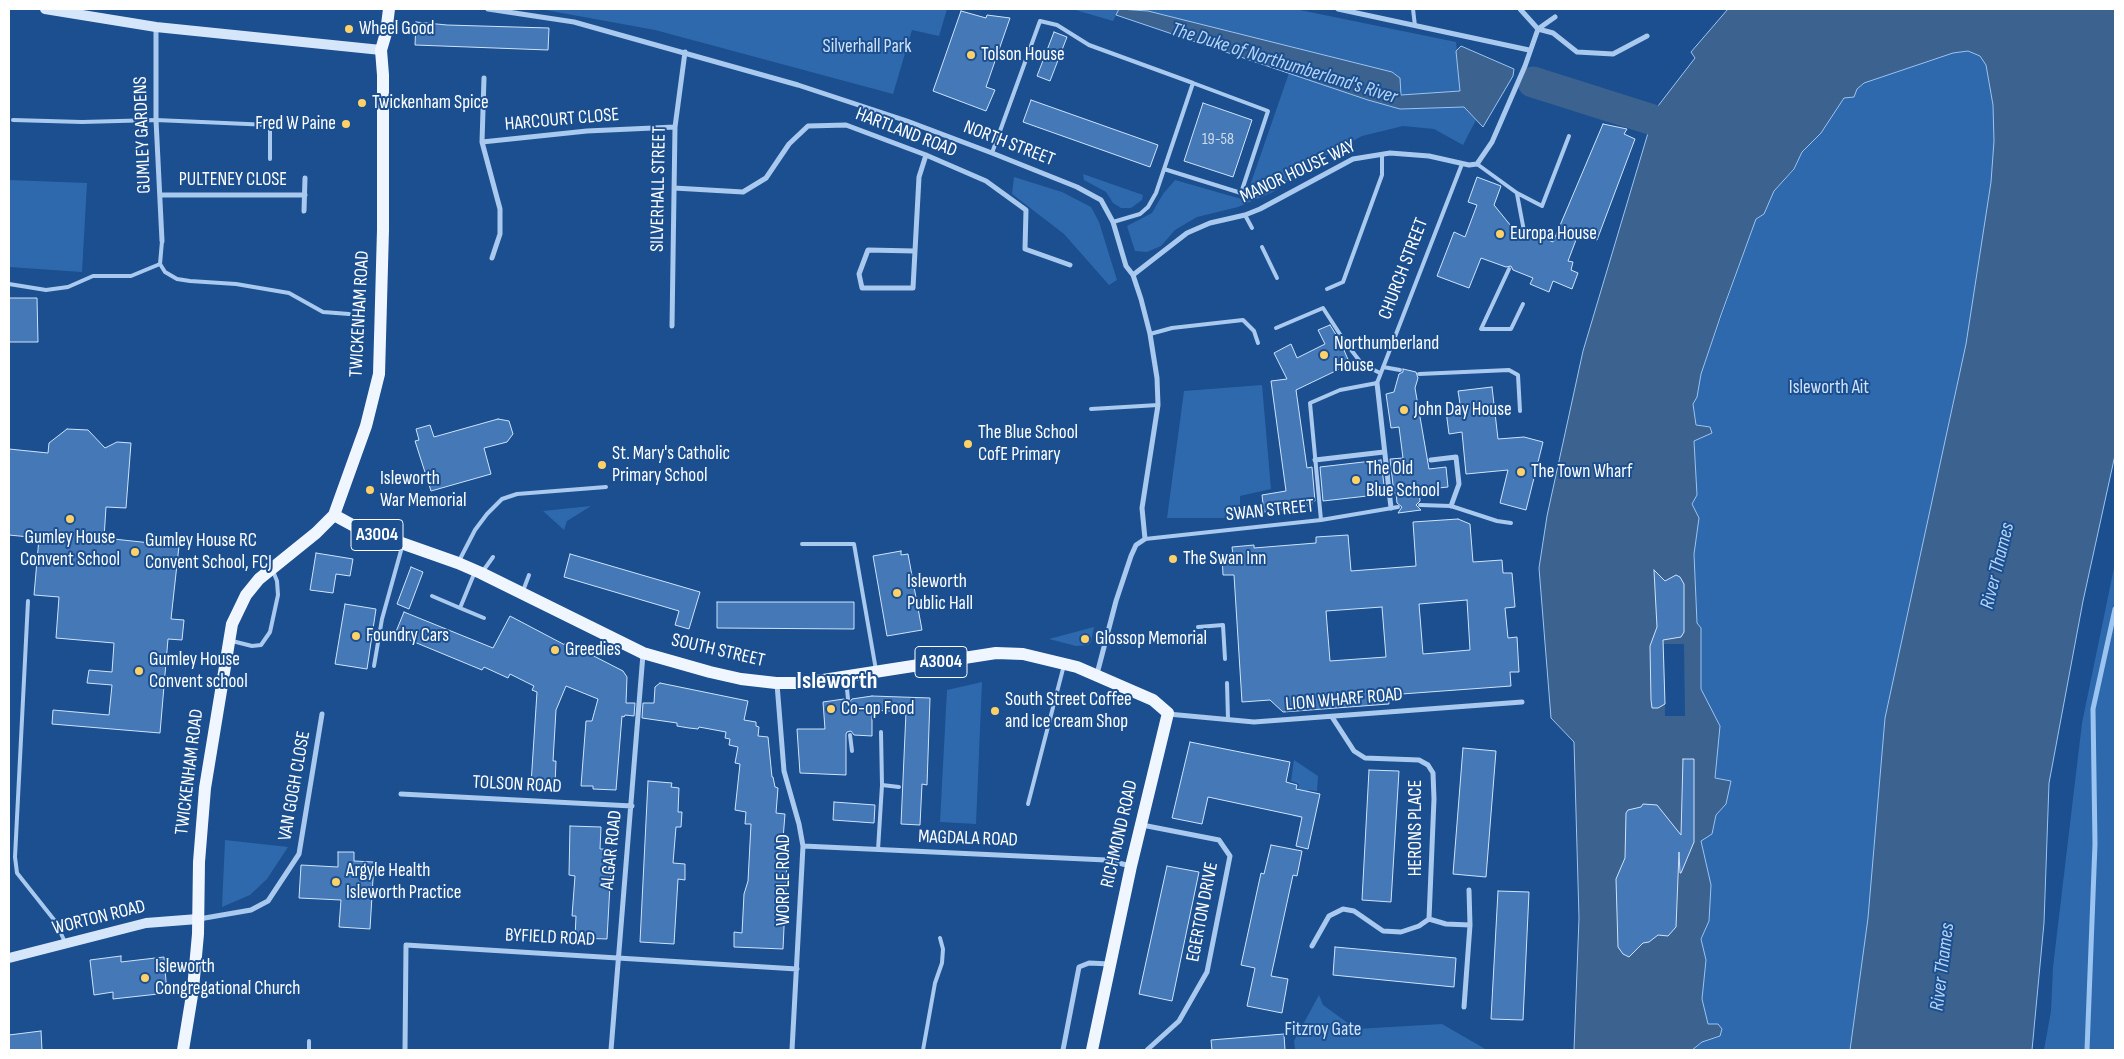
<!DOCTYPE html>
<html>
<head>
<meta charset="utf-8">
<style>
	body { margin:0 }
	#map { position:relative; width:2124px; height:1059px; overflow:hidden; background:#1b4f8f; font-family:"Sofia Sans Condensed",sans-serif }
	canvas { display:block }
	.frame { position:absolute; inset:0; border:10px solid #fff; pointer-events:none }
</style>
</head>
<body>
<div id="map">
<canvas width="2124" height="1059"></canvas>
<div class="frame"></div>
</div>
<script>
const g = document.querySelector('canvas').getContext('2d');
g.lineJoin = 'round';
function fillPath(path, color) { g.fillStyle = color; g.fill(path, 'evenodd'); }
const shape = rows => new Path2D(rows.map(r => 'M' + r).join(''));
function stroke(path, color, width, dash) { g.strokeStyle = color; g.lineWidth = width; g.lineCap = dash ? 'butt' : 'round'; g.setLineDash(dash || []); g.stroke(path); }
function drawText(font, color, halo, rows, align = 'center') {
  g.font = font + ' "Sofia Sans Condensed",sans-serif'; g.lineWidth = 4; g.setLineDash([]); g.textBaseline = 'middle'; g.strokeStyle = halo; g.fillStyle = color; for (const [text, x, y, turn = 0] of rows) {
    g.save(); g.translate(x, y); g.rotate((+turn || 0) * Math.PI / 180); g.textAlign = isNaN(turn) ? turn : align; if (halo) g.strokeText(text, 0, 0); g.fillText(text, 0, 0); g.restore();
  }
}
fillPath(shape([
	[540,9,947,9,939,36,912,30,893,94,655,30],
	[1072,9,1119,9,1113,21],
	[1139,9,1295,9,1456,42,1461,91,1401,95,1400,78,1392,72],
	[1968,51,1980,56,1986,65,1993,105,1994,141,1991,182,1966,344,1885,718,1868,918,1850,1050,1692,1050,1702,1042,1720,1036,1718,1024,1708,1024,1702,999,1706,961,1701,939,1709,921,1711,885,1701,841,1712,833,1716,815,1726,804,1730,781,1715,778,1720,726,1701,689,1701,628,1697,623,1694,554,1699,518,1692,504,1697,495,1694,440,1710,427,1696,425,1693,404,1697,397,1701,374,1756,219,1764,214,1774,191,1794,170,1802,152,1821,133,1844,97,1864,83,1953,53],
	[1289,73,1368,100,1400,109,1464,107,1476,120,1463,145,1434,129,1403,126,1362,136,1308,165,1273,192,1238,207,1197,217,1175,230,1161,246,1147,252,1135,251,1127,226,1152,213,1163,194,1175,180,1245,200],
	[1083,174,1143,195,1142,200,1131,208,1121,208,1113,203,1106,192,1084,180],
	[1014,177,1062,192,1091,207,1099,222,1117,280,1109,285,1064,234,1012,194],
	[9,180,87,183,82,272,9,267],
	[1262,385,1271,489,1240,496,1240,518,1167,518,1184,391],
	[591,506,567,521,564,530,543,511],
	[2115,563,2115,1050,2044,1050,2051,1011,2053,967,2082,723],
	[1094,627,1091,642,1088,645,1076,646,1049,639],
	[982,682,976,824,940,822,947,690],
	[1294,760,1318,776,1317,791,1308,790,1301,818,1292,816,1299,784,1291,781],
	[225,840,288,847,267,879,250,895,222,907],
	[1319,995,1323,1005,1356,1029,1442,1024,1487,1050,1295,1050,1294,1041]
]), '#2e69ad');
const water = shape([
	[1119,9,1148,11,1392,72,1400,78,1401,95,1460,91,1456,51,1461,46,1514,69,1513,76,1483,127,1464,107,1400,109,1368,100,1116,15,1119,9],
	[1728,9,2115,9,2115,455,2083,601,2049,783,2044,923,2032,1050,1850,1050,1868,918,1885,718,1966,344,1991,182,1994,141,1993,105,1986,65,1980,56,1968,51,1953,53,1864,83,1857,89,1854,97,1844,98,1821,133,1802,152,1794,169,1774,191,1764,214,1756,219,1721,315,1701,374,1697,397,1693,404,1696,425,1710,427,1712,433,1694,441,1697,495,1692,504,1699,518,1694,554,1697,623,1701,628,1701,689,1720,726,1715,778,1731,781,1726,804,1716,815,1712,834,1701,841,1711,885,1709,921,1701,939,1706,960,1702,999,1708,1024,1718,1024,1722,1029,1720,1036,1702,1042,1692,1050,1574,1050,1579,918,1574,742,1551,718,1539,568,1547,516,1583,351,1648,133,1658,106,1695,58,1691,52,1728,9]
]);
fillPath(water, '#3c6290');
stroke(water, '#9cc4f0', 1);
fillPath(shape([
	[1664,644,1684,644,1685,716,1665,716]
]), '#1b4f8f');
stroke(shape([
	[2087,1050,2095,844,2093,709,2115,609]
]), '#9cc4f0', 5);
stroke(shape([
	[1533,82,1653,120,1693,135]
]), '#3c6290', 31);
const building = shape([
	[961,11,986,18,987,15,1010,18,986,87,995,90,986,111,933,91,961,11],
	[416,22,447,25,549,28,548,50,415,45,416,22],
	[1054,32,1067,37,1050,81,1037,76,1054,32],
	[1031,100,1158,145,1150,167,1023,122,1031,100],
	[1203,103,1252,120,1233,177,1184,161,1203,103],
	[1603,124,1627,129,1624,134,1635,139,1597,240,1579,232,1568,261,1573,262,1571,270,1578,273,1572,289,1553,281,1549,292,1530,284,1533,278,1513,270,1511,266,1506,267,1481,258,1469,288,1437,276,1454,232,1465,237,1477,205,1468,202,1477,177,1501,186,1494,205,1511,226,1520,229,1522,234,1528,232,1553,242,1603,124],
	[9,298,37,298,38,342,9,342,9,298],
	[1330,325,1340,341,1350,364,1296,390,1307,468,1312,467,1315,501,1312,502,1312,505,1264,512,1262,495,1286,491,1271,381,1287,379,1274,353,1291,344,1297,358,1325,344,1318,330,1330,325],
	[1403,369,1416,372,1418,378,1415,388,1429,469,1446,467,1448,487,1419,490,1420,501,1416,505,1421,510,1398,513,1402,507,1397,503,1396,493,1394,493,1390,459,1403,458,1399,427,1391,428,1386,394,1394,392,1399,374,1403,372,1403,369],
	[1492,387,1498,439,1524,437,1543,442,1526,510,1500,503,1508,470,1466,474,1462,432,1449,434,1446,411,1461,410,1458,391,1492,387],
	[498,419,509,421,513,434,507,442,484,448,491,474,431,491,415,441,419,440,416,429,430,425,434,437,498,419],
	[67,429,88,430,105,448,117,442,131,443,126,508,106,507,104,538,179,546,171,619,184,620,182,640,168,639,160,733,52,724,53,710,109,715,112,685,87,683,89,670,112,672,114,643,56,638,59,597,34,595,39,538,9,535,9,449,48,453,49,443,67,429],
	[1381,460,1385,494,1323,501,1320,467,1381,460],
	[1458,519,1470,524,1473,562,1502,560,1503,573,1512,573,1515,607,1505,608,1508,638,1517,637,1519,672,1510,672,1511,686,1388,695,1389,704,1283,712,1270,700,1242,702,1234,575,1223,575,1222,555,1233,555,1232,547,1254,545,1254,548,1316,543,1316,537,1348,535,1351,571,1416,566,1413,522,1458,519],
	[1467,600,1470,650,1423,654,1419,604,1467,600],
	[1382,607,1386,657,1330,661,1326,611,1382,607],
	[901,551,901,555,908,554,922,630,887,636,873,556,901,551],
	[316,553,353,559,350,576,336,574,333,593,310,590,316,553],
	[570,554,700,592,689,629,675,625,679,611,564,577,570,554],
	[411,567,423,572,409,609,397,604,411,567],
	[1654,570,1665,581,1676,575,1680,577,1684,584,1684,632,1681,637,1663,640,1665,704,1658,708,1652,708,1651,700,1650,646,1657,627,1654,570],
	[717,602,854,602,854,629,717,628,717,602],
	[345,604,376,609,367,669,335,664,345,604],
	[404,612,493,648,510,616,565,645,565,643,582,650,623,671,627,677,626,703,635,703,634,716,625,715,624,717,622,716,616,790,593,789,593,786,581,786,586,721,592,721,598,699,566,686,556,710,553,761,556,761,555,785,531,784,537,692,532,690,534,686,510,674,508,678,484,667,482,670,395,634,404,612],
	[660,683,748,701,744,720,756,722,756,726,759,727,758,736,768,737,772,777,773,777,775,787,778,788,776,813,785,814,783,839,788,840,783,949,734,947,734,932,742,933,744,894,748,881,751,824,745,824,746,812,735,810,740,764,735,763,738,747,729,745,730,739,725,738,726,732,699,727,698,729,689,728,677,726,677,723,642,718,643,703,654,703,655,687,660,683],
	[872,696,930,698,927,785,922,784,920,825,901,824,906,712,872,710,872,736,854,735,851,731,847,732,846,734,846,775,800,773,797,729,825,729,823,702,844,699,849,703,852,699,872,696],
	[1190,742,1290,762,1286,782,1297,785,1296,789,1320,794,1308,849,1296,846,1302,817,1208,797,1202,824,1172,818,1190,742],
	[1463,748,1496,751,1486,877,1453,874,1463,748],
	[1683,759,1694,759,1694,842,1681,873,1680,873,1679,852,1676,927,1668,936,1658,935,1649,942,1643,943,1629,957,1623,954,1618,947,1616,879,1625,858,1626,813,1628,810,1641,807,1643,804,1657,805,1681,835,1683,759],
	[1369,770,1399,771,1391,902,1362,900,1369,770],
	[648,781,672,783,671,787,679,788,678,812,682,812,681,827,676,827,673,863,685,864,685,880,678,879,674,944,640,942,648,781],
	[834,802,875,805,874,823,833,820,834,802],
	[570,826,601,827,600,849,612,849,607,939,575,938,576,916,572,916,575,876,569,875,570,826],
	[1271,845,1302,851,1297,876,1293,875,1271,976,1288,979,1282,1013,1247,1006,1255,968,1241,965,1261,873,1264,874,1271,845],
	[338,852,354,852,354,861,374,862,370,929,339,927,341,900,299,898,301,865,338,867,338,852],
	[1167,866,1199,872,1172,1001,1139,994,1167,866],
	[1498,891,1529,892,1523,1020,1491,1019,1498,891],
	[1335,947,1456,958,1454,987,1333,975,1335,947],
	[121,956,121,962,164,957,167,993,113,999,113,992,94,995,90,960,121,956],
	[41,1031,42,1050,9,1050,9,1035,41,1031],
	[1284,1034,1285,1050,1212,1050,1211,1040,1284,1034]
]);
fillPath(building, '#4478b7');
stroke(building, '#cfe3fa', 1);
stroke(shape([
	[1413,9,1415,26],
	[13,120,82,122,156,120,270,125,270,159],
	[992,153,1040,21,1057,25,1089,45,1193,83,1156,193,1148,207,1140,214,1113,222],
	[1477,164,1517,193,1542,206,1569,136],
	[1164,169,1241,193,1268,111,1193,83],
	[1517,194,1524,231],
	[1245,215,1252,228],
	[1262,247,1277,278],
	[160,264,165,272,177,279,190,281,236,284,289,293,323,312,349,314],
	[1509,269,1481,329,1511,329,1523,304],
	[9,284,46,290,68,287,93,276,131,276,160,264,162,241],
	[1327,289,1343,282,1382,175,1382,154],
	[1276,328,1323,308,1345,342,1362,364,1380,373],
	[1150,334,1172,328,1243,320,1254,331,1258,343],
	[1383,367,1400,370],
	[1419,374,1509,370,1518,375,1520,411],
	[1091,409,1158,405],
	[1420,505,1451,506,1497,521,1511,523],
	[1321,520,1310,403,1340,390,1377,383,1462,164],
	[1145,539,1321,520,1398,507],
	[802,544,854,544,876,670],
	[459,561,475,530,487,514,502,499,517,494,606,487],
	[483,571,493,557],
	[523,591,529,575],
	[432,596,460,608,474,574],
	[28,601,15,857,17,873,55,921,65,942],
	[460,608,484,618],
	[1198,627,1223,625,1225,659],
	[232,641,252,646,261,645,270,632,278,595,277,581,273,571],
	[374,666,382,619,402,547],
	[846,679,848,699],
	[1227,683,1228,719],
	[850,735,852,751],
	[882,785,899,787],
	[1028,804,1064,665],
	[878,850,882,785,881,732],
	[309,1050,309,1041],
	[923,1050,935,983,942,963,943,949,940,938]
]), '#a9c9ee', 4);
stroke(shape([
	[488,9,574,22,798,85,907,121,992,153,1077,187,1101,200,1113,222,1126,266,1133,275,1141,299,1150,334,1157,378,1158,405,1142,508,1145,539,1136,545,1131,556,1116,601,1097,674],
	[1338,9,1529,50],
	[1520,9,1538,29,1553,33,1577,52,1613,54,1647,36],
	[156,27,156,120,162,241],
	[482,142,484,78],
	[674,188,743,192,766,178,789,144,808,126,846,125,926,155,986,181,1026,210,1025,249,1070,265],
	[161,195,305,195],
	[304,211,305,178],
	[914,251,868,250,859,274,862,288,913,288,919,177,926,155],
	[492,258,500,234,500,209,482,142,587,131,675,127],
	[1133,275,1187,233,1210,223,1245,215,1260,209,1353,159,1390,153,1429,156,1469,165,1477,164,1492,142,1525,66,1538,29,1555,17],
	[672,326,675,127,685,52],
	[1377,383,1391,508],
	[1315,460,1384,452],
	[1431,460,1456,457,1459,484,1451,506],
	[777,684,784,771,799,824,803,846,792,1050],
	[1168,714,1254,722,1522,702],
	[1332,717,1354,751,1365,758,1419,760,1428,765,1433,773,1434,799,1429,919],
	[401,794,632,806],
	[1142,825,1219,840,1230,856,1207,972,1179,1021,1147,1050],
	[803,846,1106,860,1131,866],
	[199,919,251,910,268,901,299,854,322,714],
	[1312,946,1329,916,1343,909,1354,911,1383,931,1401,932,1419,926,1429,919,1446,924,1470,925],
	[1464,1007,1470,925,1469,890],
	[405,1050,406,945,797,969],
	[611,1050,643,654],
	[1063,1050,1079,967,1089,963,1110,964]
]), '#a9c9ee', 5);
stroke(shape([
	[45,9,156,27,381,50],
	[9,958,146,923,198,919]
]), '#d6e6fa', 10);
stroke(shape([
	[334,515,356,527,458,563,481,573,643,653,710,672,741,679,776,683,804,683,996,653,1023,654,1077,667,1153,700,1168,713,1131,866,1092,1050],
	[183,1050,193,989,198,934,199,862,205,788,232,624,246,595,259,579,316,533,334,515,366,426,379,374,383,230,383,75,381,50,386,33,389,9]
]), '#f0f6ff', 12);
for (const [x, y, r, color] of [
	[349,29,5,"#ffd166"],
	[971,55,5,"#ffd166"],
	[362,103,5,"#ffd166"],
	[346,124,5,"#ffd166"],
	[1500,234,5,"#ffd166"],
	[1324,355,5,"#ffd166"],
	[1404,410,5,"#ffd166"],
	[968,444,5,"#ffd166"],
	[602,465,5,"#ffd166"],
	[1521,472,5,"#ffd166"],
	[1356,480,5,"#ffd166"],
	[370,490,5,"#ffd166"],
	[70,519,5,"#ffd166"],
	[135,552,5,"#ffd166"],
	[1173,559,5,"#ffd166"],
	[897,593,5,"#ffd166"],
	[356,636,5,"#ffd166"],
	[1085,639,5,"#ffd166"],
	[555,650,5,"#ffd166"],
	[139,671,5,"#ffd166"],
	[831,709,5,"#ffd166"],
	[995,711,5,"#ffd166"],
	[336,882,5,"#ffd166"],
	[145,978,5,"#ffd166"]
]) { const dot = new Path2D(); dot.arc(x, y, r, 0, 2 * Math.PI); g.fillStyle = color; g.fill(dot); stroke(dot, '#1b4f8f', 2); }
drawText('16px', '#d0dded', null, [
	["19-58",1218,140]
]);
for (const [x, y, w] of [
	[377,535,52],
	[941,662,52]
]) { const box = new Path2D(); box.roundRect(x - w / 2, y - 15.5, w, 31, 4); g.fillStyle = '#1b4f8f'; g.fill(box); stroke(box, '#fff', 1); }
drawText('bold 18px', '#fff', null, [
	["A3004",377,535],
	["A3004",941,662]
]);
drawText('19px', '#fff', '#1b4f8f', [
	["Wheel Good",359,29],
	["Tolson House",981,55],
	["Twickenham Spice",372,103],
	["Fred W Paine",336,124,"right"],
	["Europa House",1510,234],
	["Northumberland",1334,344],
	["House",1334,366],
	["John Day House",1414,410],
	["The Blue School",978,433],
	["CofE Primary",978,455],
	["St. Mary's Catholic",612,454],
	["Primary School",612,476],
	["The Old",1366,469],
	["Blue School",1366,491],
	["The Town Wharf",1531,472],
	["Isleworth",380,479],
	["War Memorial",380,501],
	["Gumley House",70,538,"center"],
	["Convent School",70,560,"center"],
	["Gumley House RC",145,541],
	["Convent School, FCJ",145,563],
	["The Swan Inn",1183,559],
	["Isleworth",907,582],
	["Public Hall",907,604],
	["Foundry Cars",366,636],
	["Glossop Memorial",1095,639],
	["Greedies",565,650],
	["Gumley House",149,660],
	["Convent school",149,682],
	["South Street Coffee",1005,700],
	["and Ice cream Shop",1005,722],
	["Co-op Food",841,709],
	["Argyle Health",346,871],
	["Isleworth Practice",346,893],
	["Isleworth",155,967],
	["Congregational Church",155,989]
], 'left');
drawText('19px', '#cfe3fa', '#1b4f8f', [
	["Silverhall Park",867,47],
	["Isleworth Ait",1829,388],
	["Fitzroy Gate",1323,1030]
]);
drawText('19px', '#fff', '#1b4f8f', [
	["HARCOURT CLOSE",562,120,-5],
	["HARTLAND ROAD",906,133,21],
	["GUMLEY GARDENS",143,135,-92],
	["NORTH STREET",1009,144,21],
	["MANOR HOUSE WAY",1298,172,-25],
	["PULTENEY CLOSE",233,180],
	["SILVERHALL STREET",659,189,-89],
	["CHURCH STREET",1404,269,-69],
	["TWICKENHAM ROAD",360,314,-87],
	["SWAN STREET",1270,511,-6],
	["SOUTH STREET",718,651,13],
	["LION WHARF ROAD",1344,700,-5],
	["TWICKENHAM ROAD",190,772,-83],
	["TOLSON ROAD",517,785,3],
	["VAN GOGH CLOSE",295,786,-80],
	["HERONS PLACE",1416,828,-90],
	["RICHMOND ROAD",1120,834,-77],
	["MAGDALA ROAD",968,839,2],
	["ALGAR ROAD",612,850,-84],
	["WORPLE ROAD",784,880,-90],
	["EGERTON DRIVE",1203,912,-79],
	["WORTON ROAD",99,918,-14],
	["BYFIELD ROAD",550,938,3]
]);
drawText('italic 20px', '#b5d3f5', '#1b4f8f', [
	["The Duke of Northumberland's River",1284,64,17],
	["River Thames",1998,566,-76],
	["River Thames",1943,967,-83]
]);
drawText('bold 24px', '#fff', '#1b4f8f', [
	["Isleworth",837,682]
]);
</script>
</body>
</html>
